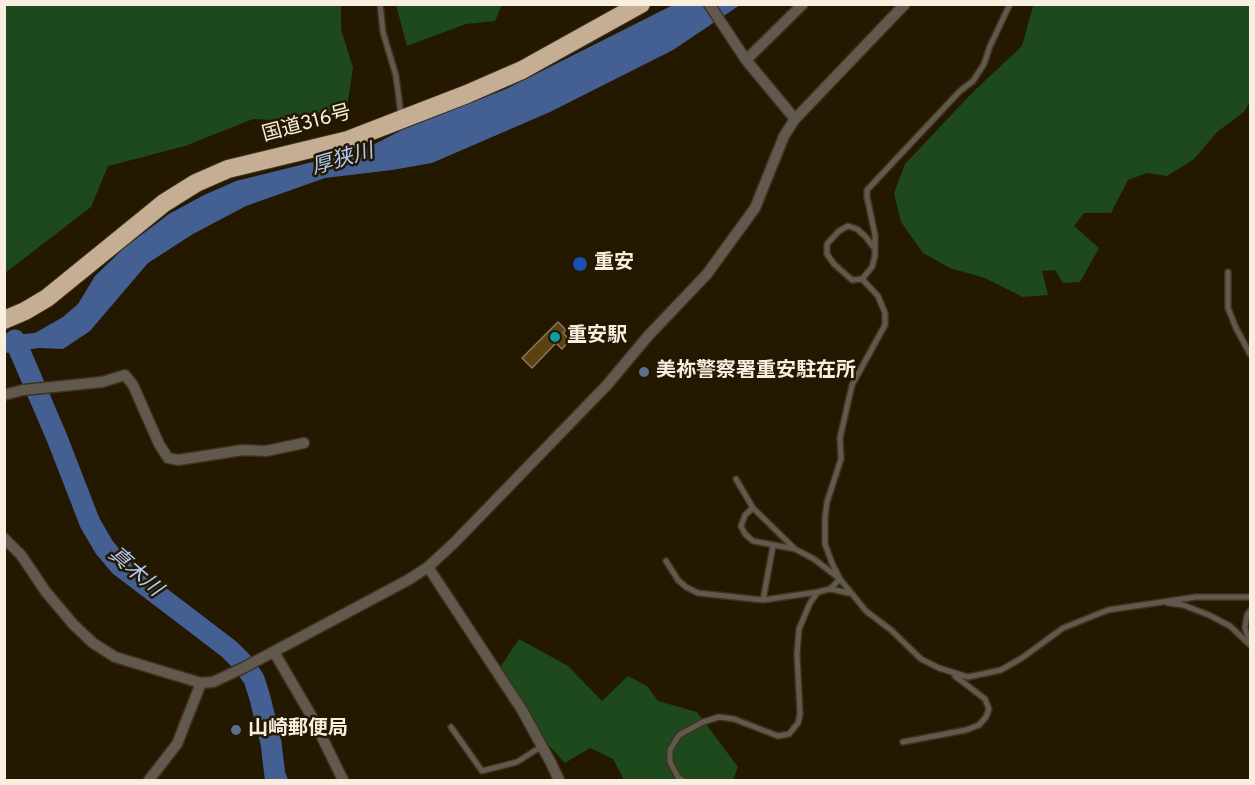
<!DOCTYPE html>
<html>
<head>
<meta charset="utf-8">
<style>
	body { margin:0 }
	#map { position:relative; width:1255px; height:785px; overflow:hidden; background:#251801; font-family:Overpass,sans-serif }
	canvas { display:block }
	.frame { position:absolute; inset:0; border:6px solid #f8efe0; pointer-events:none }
</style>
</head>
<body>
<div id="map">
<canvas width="1255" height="785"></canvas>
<div class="frame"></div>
</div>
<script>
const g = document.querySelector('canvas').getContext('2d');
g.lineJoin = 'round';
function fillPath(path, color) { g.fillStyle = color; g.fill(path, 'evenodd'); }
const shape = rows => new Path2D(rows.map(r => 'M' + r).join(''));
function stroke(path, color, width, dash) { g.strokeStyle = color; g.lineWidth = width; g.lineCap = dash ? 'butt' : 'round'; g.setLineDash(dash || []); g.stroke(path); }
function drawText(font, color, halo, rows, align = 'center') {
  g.font = font + ' Overpass,"Noto Sans JP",sans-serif'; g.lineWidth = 5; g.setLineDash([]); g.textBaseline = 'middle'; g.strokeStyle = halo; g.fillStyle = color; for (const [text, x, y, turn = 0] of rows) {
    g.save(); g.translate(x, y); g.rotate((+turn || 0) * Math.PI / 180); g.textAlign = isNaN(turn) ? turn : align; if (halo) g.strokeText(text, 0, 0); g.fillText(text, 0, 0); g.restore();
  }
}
fillPath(shape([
	[4,5,341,5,341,29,353,68,347,107,311,122,253,119,185,146,108,166,91,207,5,273],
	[396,5,396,4,502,5,495,21,466,24,407,46],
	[1031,5,1250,5,1250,102,1244,112,1217,132,1194,159,1167,176,1147,173,1128,180,1111,213,1084,213,1074,226,1099,248,1080,282,1063,283,1055,270,1042,271,1048,295,1023,297,985,278,950,268,923,253,901,222,894,193,905,164,972,93,1022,46,1033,6],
	[519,639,568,666,602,701,628,676,647,686,658,701,697,712,738,767,733,780,624,780,613,759,590,748,565,763,543,739,501,666]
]), '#1d491d');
fillPath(shape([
	[673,5,740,5,673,50,550,112,432,163,392,170,325,178,246,206,193,234,148,263,90,331,63,349,39,348,5,353,5,336,35,333,63,317,78,304,95,276,124,248,169,214,204,195,236,181,365,149,402,130,506,89]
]), '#445f92');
stroke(shape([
	[15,340,57,438,90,523,104,547,120,566,229,649,242,662,254,679,260,698,271,743,275,776,277,780]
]), '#445f92', 21);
const building = shape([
	[558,322,566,330,563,333,570,340,562,349,556,343,532,368,522,358,558,322]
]);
fillPath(building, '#5a4213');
stroke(building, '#87765b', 1.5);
const lane = shape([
	[380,4,383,32,396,76,401,115],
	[875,249,865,236,857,229,848,226,839,231,827,244,827,254,834,264,852,280,862,279,878,296,885,313,885,325,852,385,840,438,841,459,827,502,825,517,825,544,832,563,840,579,866,611,891,630,921,659,939,668,968,677,1001,670,1022,658,1063,628,1108,610,1196,597,1250,597],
	[1228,272,1228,308,1236,328,1250,354],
	[862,279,872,267,875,256,875,235,867,197,867,190,960,91,973,81,984,64,990,46,1010,4],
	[736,479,753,508,794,548],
	[666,561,678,580,686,587,698,593,763,600,818,592],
	[830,589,849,593],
	[763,600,773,546],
	[1168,603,1183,605,1209,615,1230,626,1250,645],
	[1250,643,1245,628,1247,615,1250,611],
	[451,727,482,771,517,762,542,746],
	[903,742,966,730,979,725,986,717,989,709,985,699,955,676],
	[682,780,678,777,670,762,670,750,679,735,703,722,719,717,734,719,778,736,789,734,798,723,800,714,797,654,799,629,810,603,818,592,830,589,840,579,814,559,795,549,753,541,745,534,741,526,745,515,753,508]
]);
const street = shape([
	[709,4,746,60,795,119],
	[746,60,803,4],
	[4,395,23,390,102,382,125,375,133,385,159,444,168,458,178,460,243,450,266,451,304,443],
	[4,538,21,555,46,592,73,624,93,643,115,657,201,683,213,682,243,668,408,580,428,567,454,543,607,385,648,336,707,274,755,208,784,136,795,119,905,4],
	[428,567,522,710,551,763,559,780],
	[274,652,312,717,343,780],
	[149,780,177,744,201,683]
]);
const highway = shape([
	[4,320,25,311,47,298,164,203,196,183,228,169,348,140,467,94,522,70,641,4]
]);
stroke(lane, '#3e321c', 8);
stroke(street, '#3e321c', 13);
stroke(highway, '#3e321c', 20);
stroke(lane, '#61584e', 5);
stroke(street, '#61584e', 10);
stroke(highway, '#c6ae95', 18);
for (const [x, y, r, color] of [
	[580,264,8,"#1a4fb4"],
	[555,337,6,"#0f9aa8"],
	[644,372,6,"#5c6f8a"],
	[236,730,6,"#5c6f8a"]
]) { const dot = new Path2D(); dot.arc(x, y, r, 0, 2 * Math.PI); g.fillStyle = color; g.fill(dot); stroke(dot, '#251801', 2); }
drawText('20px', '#f8efe0', '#251801', [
	["国道316号",307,125,-15]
]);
drawText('bold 20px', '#f8efe0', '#251801', [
	["重安",594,264],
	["重安駅",567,337],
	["美祢警察署重安駐在所",656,372],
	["山崎郵便局",248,730]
], 'left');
drawText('italic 21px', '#b1cbf9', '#251801', [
	["厚狭川",343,161,-16],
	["真木川",134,573,41]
]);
</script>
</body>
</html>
